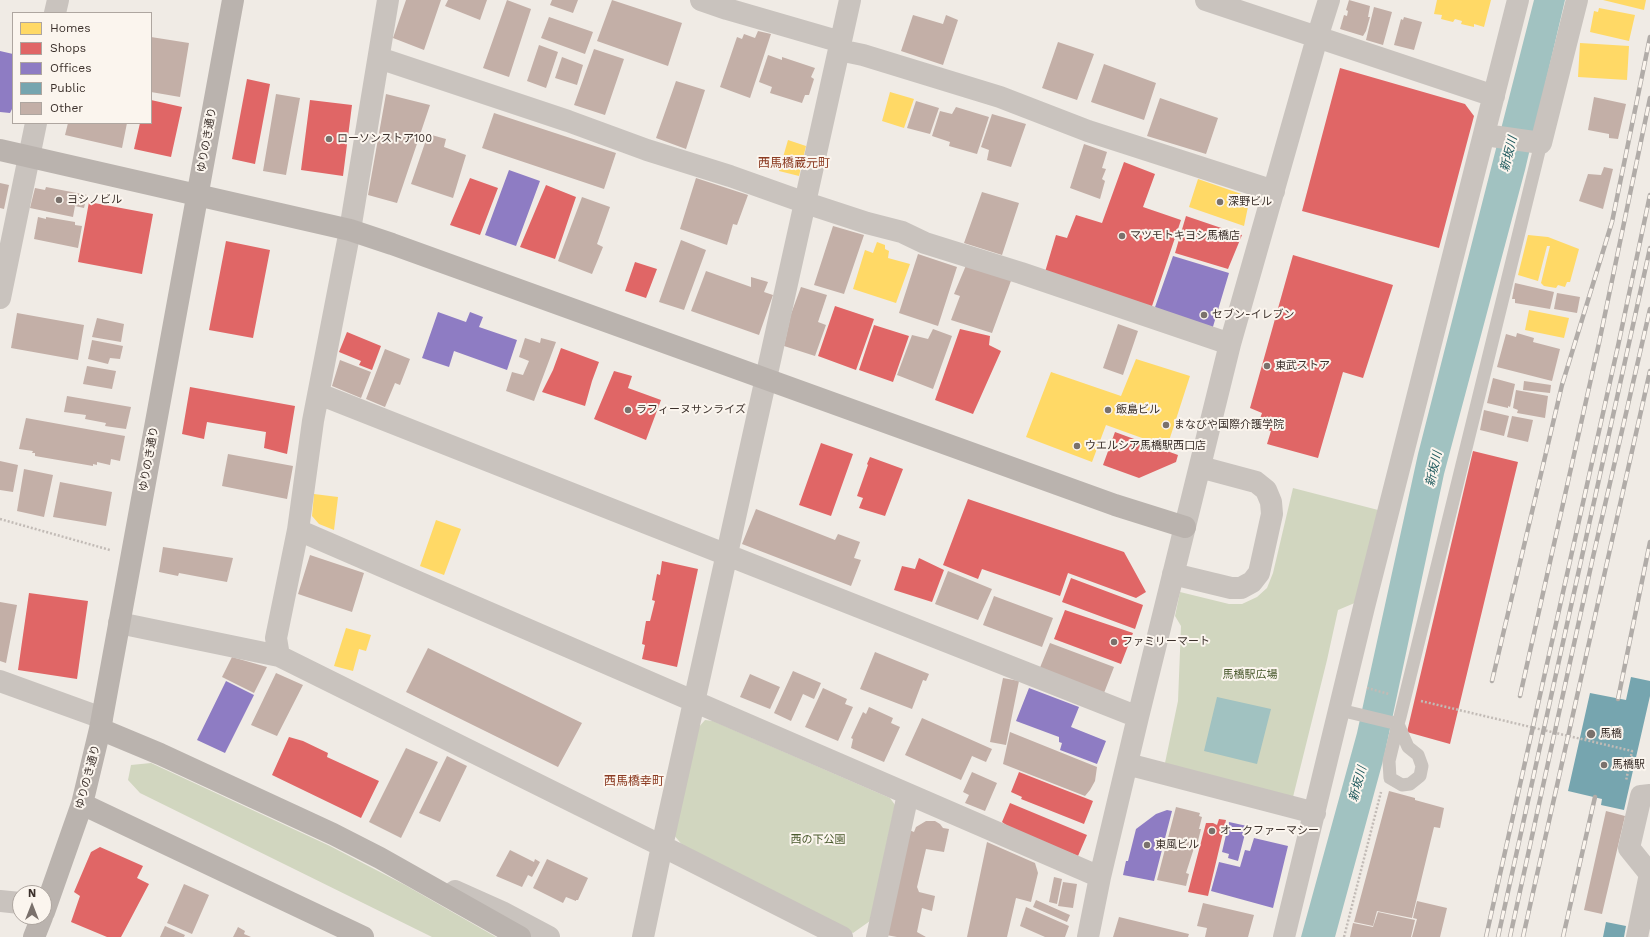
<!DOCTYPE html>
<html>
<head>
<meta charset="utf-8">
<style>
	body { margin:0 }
	#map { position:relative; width:1650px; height:937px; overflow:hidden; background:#f0ebe5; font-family:"Work Sans",sans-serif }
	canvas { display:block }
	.legend { position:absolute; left:12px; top:12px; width:140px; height:112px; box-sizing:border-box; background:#fbf5ee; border:1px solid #aea6a0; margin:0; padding:5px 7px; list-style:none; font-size:12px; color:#3b302b }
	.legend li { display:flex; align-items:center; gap:8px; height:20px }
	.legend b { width:20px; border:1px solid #aea6a0 }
	.north { position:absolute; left:12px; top:885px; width:40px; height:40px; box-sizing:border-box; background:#fbf5ee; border:1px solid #aea6a0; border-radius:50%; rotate:0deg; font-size:11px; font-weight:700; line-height:16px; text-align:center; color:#3b302b }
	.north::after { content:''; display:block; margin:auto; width:14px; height:18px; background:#7a716c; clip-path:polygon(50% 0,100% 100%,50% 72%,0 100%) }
</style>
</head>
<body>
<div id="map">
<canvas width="1650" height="937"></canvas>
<ul class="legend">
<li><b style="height:11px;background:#ffd966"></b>Homes</li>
<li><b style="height:11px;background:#e06666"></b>Shops</li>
<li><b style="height:11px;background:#8e7cc3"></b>Offices</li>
<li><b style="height:11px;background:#76a5af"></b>Public</li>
<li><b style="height:11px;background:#c3afa7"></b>Other</li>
</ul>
<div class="north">N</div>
</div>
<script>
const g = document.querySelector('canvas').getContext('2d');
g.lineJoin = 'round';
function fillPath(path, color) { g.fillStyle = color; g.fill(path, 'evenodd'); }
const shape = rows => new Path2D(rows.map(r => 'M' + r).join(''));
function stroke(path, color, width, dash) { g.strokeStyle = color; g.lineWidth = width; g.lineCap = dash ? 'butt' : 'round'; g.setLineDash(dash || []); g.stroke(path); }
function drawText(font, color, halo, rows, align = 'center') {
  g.font = font + ' "Work Sans","Noto Sans JP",sans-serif'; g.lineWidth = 4; g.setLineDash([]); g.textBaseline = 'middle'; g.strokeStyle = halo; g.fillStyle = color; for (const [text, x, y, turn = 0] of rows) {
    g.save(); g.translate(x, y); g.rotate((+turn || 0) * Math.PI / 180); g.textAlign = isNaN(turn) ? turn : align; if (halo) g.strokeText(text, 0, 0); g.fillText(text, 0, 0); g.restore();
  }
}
fillPath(shape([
	[1293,488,1382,511,1357,602,1338,610,1327,660,1292,801,1165,763,1178,701,1181,626,1175,616,1180,592,1229,604,1242,604,1257,597,1267,588,1273,573],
	[705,720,713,721,890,798,895,805,870,921,853,933,684,847,673,834,698,728],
	[151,763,330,846,405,885,496,937,432,937,140,793,128,780,131,765]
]), '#d1d6bf');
fillPath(shape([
	[1534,0,1565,0,1525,170,1444,474,1384,757,1335,937,1301,937,1357,733,1418,454],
	[1217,697,1271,709,1257,764,1204,751]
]), '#a1c2c1');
fillPath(shape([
	[1437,0,1491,0,1484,27,1474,24,1474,27,1461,24,1462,21,1455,19,1453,22,1441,19,1442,15,1434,14],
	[1603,0,1646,0,1644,10],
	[1599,8,1635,15,1629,41,1590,32,1594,11,1598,12],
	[1580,43,1629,46,1627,80,1578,77],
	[890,92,914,99,904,128,882,121],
	[788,140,806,146,799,176,779,171],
	[1198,179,1250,197,1244,226,1189,207],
	[1528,235,1548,237,1579,249,1570,282,1567,282,1565,287,1558,285,1556,288,1544,286,1541,283,1550,246,1547,246,1538,281,1518,275],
	[877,242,885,245,885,249,889,251,888,258,910,264,896,303,853,289,865,250,873,253],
	[1529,310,1569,318,1564,338,1525,330],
	[1136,359,1190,376,1167,447,1106,425,1092,462,1026,437,1051,372,1121,396],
	[314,494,338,497,334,530,319,524,312,516],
	[436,520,461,529,444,575,420,566],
	[346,628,371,635,366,651,359,649,353,671,334,666]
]), '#ffd966');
fillPath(shape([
	[1340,68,1465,104,1474,116,1439,248,1302,211],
	[247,79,270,84,255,164,232,159],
	[151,100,182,107,171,157,134,149,140,123,151,123],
	[310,100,352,105,343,176,301,170],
	[1124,162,1155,174,1143,207,1181,220,1151,309,1045,272,1056,235,1067,238,1076,215,1102,223],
	[470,178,498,188,480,235,450,225],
	[546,185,576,197,555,259,520,247],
	[89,202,153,214,142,274,78,262],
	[1186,216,1242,235,1228,269,1175,253],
	[226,241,270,250,253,338,209,330],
	[1293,255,1393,285,1363,378,1343,372,1318,458,1267,444,1271,431,1257,427,1262,413,1250,408],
	[635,262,657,269,646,298,625,291],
	[835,306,874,319,856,370,818,356],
	[874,325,909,336,893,382,859,370],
	[960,329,990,336,989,345,1001,351,973,414,935,400],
	[347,332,381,346,372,370,359,365,361,361,339,352],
	[561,348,599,362,592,381,585,406,542,392,553,370],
	[614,371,632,376,628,388,661,400,646,440,594,419],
	[190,387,295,406,287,454,264,448,266,432,207,422,204,439,182,434],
	[1115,432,1178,455,1176,462,1139,478,1103,465],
	[821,443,853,454,831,516,799,505],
	[1473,451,1518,462,1450,744,1407,732],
	[870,457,903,469,885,516,859,508,863,498,857,496,868,465,867,464],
	[968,499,1124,552,1146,592,1136,598,1068,573,1060,596,982,569,978,579,943,565],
	[919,558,944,570,932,602,894,590,902,566,915,569],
	[662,561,698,569,677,667,642,659,645,645,642,644,646,621,650,621,655,601,652,600,657,574,660,575],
	[1071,578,1143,605,1135,629,1062,602],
	[29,593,88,601,77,679,18,670],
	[1065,610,1133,633,1121,664,1054,639],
	[289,737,303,741,328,753,327,757,379,781,361,818,272,775],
	[1019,772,1093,801,1084,824,1021,799,1022,797,1011,792],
	[1010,803,1087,835,1078,856,1013,830,1002,822],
	[1219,819,1226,820,1208,896,1188,892,1206,823,1213,823,1217,825],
	[100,847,143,866,137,878,149,884,121,937,107,937,71,922,80,896,74,892,91,852]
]), '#e06666');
fillPath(shape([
	[0,51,13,54,13,107,10,113,0,112],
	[509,170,540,181,516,246,485,235],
	[1173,256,1229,273,1212,330,1154,310],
	[438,312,466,322,470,312,483,317,479,327,517,340,507,370,454,351,449,367,422,358],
	[226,681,254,695,225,753,197,740],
	[1029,688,1079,707,1071,727,1106,741,1097,764,1060,750,1062,743,1059,742,1059,737,1016,721],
	[1167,810,1172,811,1154,881,1123,875,1126,861,1128,861,1136,829,1156,814],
	[1229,822,1247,826,1238,861,1228,858,1229,854,1222,852],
	[1254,838,1288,846,1273,908,1211,891,1219,862,1240,867,1245,850,1250,851]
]), '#8e7cc3');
fillPath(shape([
	[1631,677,1650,681,1650,696,1624,810,1601,805,1602,799,1568,791,1590,693,1626,700],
	[1606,922,1626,926,1624,937,1603,937]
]), '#76a5af');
fillPath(shape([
	[406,0,441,0,424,50,393,38],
	[448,0,487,0,480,20,445,6],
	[507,0,531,9,509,77,483,68],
	[552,0,578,0,573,13,550,5],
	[612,0,682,23,668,66,597,41],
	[1349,0,1370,6,1368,17,1370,17,1366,31,1363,36,1340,29,1344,15,1347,16,1348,11,1346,10],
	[1374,7,1392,12,1383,45,1366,40],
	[913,15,943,24,946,15,958,20,943,65,901,51],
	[549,17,593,32,585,54,541,38],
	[1404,17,1422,22,1414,50,1394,45,1401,19,1403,20],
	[758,31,771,34,750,98,720,87,737,37,742,39,744,34,755,38],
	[151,37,189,43,180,97,151,92],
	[1058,42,1094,54,1077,100,1042,88],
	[539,45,558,52,546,88,527,81],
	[594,49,624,59,605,115,574,105],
	[768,55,782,60,782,57,815,68,811,77,814,79,809,95,805,95,802,103,770,93,772,87,759,82],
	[562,57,583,65,577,85,555,78],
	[1104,64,1156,83,1144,120,1091,102],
	[676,81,705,90,686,149,656,138],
	[276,94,300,98,286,175,263,171],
	[386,94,430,105,397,203,368,195],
	[1594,97,1626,104,1618,139,1609,138,1609,134,1588,130],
	[1160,98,1218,118,1206,154,1147,136],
	[916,101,939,108,930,134,907,128],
	[956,107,989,117,977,154,949,146,950,142,932,136,940,111,952,114],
	[494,113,616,153,604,189,482,148],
	[992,114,1026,124,1011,167,987,160,989,150,981,147],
	[68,123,127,123,122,148,65,135],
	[428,134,446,139,444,147,466,155,453,198,411,184],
	[1084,144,1107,152,1102,168,1106,169,1102,179,1105,181,1100,199,1070,188],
	[1604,167,1613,169,1603,209,1579,201,1588,174,1601,175],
	[696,178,748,195,737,225,733,224,727,245,680,229],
	[0,183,9,185,4,209,0,208],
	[46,187,87,195,84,208,75,206,73,217,30,208,35,188,45,190],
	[982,192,1019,203,1002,255,964,243],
	[582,197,610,207,597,244,603,247,592,274,558,261],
	[38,217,46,219,46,217,75,222,75,225,82,226,78,248,34,239],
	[833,226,864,235,844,294,814,285],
	[681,240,706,250,684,310,659,302],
	[918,254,957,267,938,326,899,313],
	[967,263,1012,278,992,333,951,320,960,296,954,294],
	[706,271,751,287,751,277,768,282,764,292,773,295,759,335,691,311],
	[1515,283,1554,292,1550,309,1515,303,1515,299,1512,299],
	[801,287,827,295,818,322,826,325,815,356,784,346,791,314],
	[1557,293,1580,297,1577,313,1554,309],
	[17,313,84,325,78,360,11,348],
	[97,318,124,324,121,342,92,337],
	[1118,324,1138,331,1123,375,1103,368],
	[933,329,952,336,933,389,897,375,912,335,928,339],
	[1517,333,1534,338,1533,342,1560,349,1552,381,1497,367,1506,334,1516,337],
	[525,338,540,343,541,338,556,342,534,401,506,391,512,372,523,375,529,361,519,357],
	[92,340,123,346,120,359,110,358,108,364,88,359],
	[385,349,410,359,400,385,395,383,385,407,366,399],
	[340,360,371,372,361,398,332,386],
	[87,366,116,371,112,389,83,384],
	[1493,378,1515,384,1510,407,1508,406,1508,408,1487,403],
	[1524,381,1551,385,1550,393,1523,390],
	[1516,390,1548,396,1545,418,1517,413,1518,410,1513,408],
	[67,396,131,407,126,429,105,426,106,423,85,419,86,415,64,412],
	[1484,410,1509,416,1504,436,1480,430],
	[1512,416,1533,420,1528,442,1507,437],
	[26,418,125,436,120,461,111,459,110,465,97,462,97,465,93,464,93,466,35,456,35,453,32,453,33,451,19,449],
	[228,454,293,466,287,499,222,486],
	[0,461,18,465,13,492,0,490],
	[24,469,53,475,44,517,17,511],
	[60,482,112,492,106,526,53,517],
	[756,509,835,540,838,534,860,542,854,558,861,560,851,586,742,544],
	[163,547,233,558,227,582,179,573,178,576,159,572],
	[310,555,364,573,352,612,298,594],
	[948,571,992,589,978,620,935,604],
	[994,596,1053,618,1042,647,983,625],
	[0,602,17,605,6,663,0,661],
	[1050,643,1114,667,1104,693,1039,670],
	[428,648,582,723,558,767,406,692],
	[875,652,929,674,926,681,923,680,912,709,860,689],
	[232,657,267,667,254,693,222,677],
	[793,671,821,683,814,699,803,694,791,721,774,713],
	[276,673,303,685,277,736,251,725],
	[750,674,780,687,770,709,740,697],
	[1003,678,1019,681,1006,745,990,742],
	[823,688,847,699,845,704,853,707,838,741,805,727],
	[869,707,893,718,891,723,900,727,884,762,851,748,853,739,851,738,863,712,866,714],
	[922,718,992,749,986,762,972,756,961,780,905,755],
	[1010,732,1097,767,1095,781,1090,790,1085,796,1003,764],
	[406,748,438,762,401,838,369,822],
	[447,756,467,766,440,822,419,813],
	[972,772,997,783,985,811,965,803,969,795,963,792],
	[1389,791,1415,798,1415,800,1444,808,1440,828,1434,827,1412,918,1377,911,1373,926,1354,922],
	[1176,807,1200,813,1199,816,1202,817,1199,829,1201,829,1196,849,1194,848,1186,873,1189,874,1186,886,1157,880],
	[1606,811,1625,816,1602,914,1584,910],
	[926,821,935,821,940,824,943,828,949,829,944,852,926,849,917,887,919,892,935,896,932,911,922,908,917,932,926,937,897,937,886,935,909,830,914,832,916,827],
	[987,842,1035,863,1038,873,1031,902,1016,898,1007,937,967,937],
	[510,850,534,862,535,859,540,862,532,877,528,875,522,887,496,876],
	[547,859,588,878,578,900,576,900,576,901,566,897,563,903,533,888],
	[1054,877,1062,879,1057,904,1049,902],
	[1063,882,1077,884,1073,908,1058,906],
	[184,884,209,895,192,934,167,923],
	[1036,900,1070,915,1067,922,1033,907],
	[1417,901,1447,908,1440,937,1412,937,1417,919,1413,918],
	[1203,903,1254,915,1248,937,1205,937,1207,928,1197,926],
	[1026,907,1069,926,1065,937,1045,937,1020,926],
	[1378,912,1415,920,1411,937,1350,937,1353,923,1373,927],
	[1119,917,1189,934,1188,937,1113,937],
	[165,926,185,935,184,937,160,937],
	[238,927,245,931,244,934,251,937,233,937]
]), '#c3afa7');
stroke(shape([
	[0,519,110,550],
	[1367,688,1389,694],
	[1421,701,1632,751,1626,781],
	[1586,739,1588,732],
	[1344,937,1381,792]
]), '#c2bbb6', 2.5, [2, 2]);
stroke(shape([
	[1340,710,1398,724,1408,747,1418,755,1422,766,1420,776,1410,784,1402,785,1390,778,1389,761,1398,724,1400,717,1541,143]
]), '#c9c3be', 13);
stroke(shape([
	[388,0,350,230,313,421,298,530,276,638,279,656,662,846,850,0],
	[701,0,727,9,841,42],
	[1206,0,1494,96],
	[55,13,58,0],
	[839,50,863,55,1000,97,1088,131,1274,191],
	[379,58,568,121,647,150,730,176,806,203,867,223,902,232,925,243,1021,273,1230,344],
	[1485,135,1541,143,1577,0],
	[0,298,36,123],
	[319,394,1138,717],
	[298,530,1100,877],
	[1173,574,1231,588,1241,588,1252,582,1259,573,1272,514,1271,502,1266,490,1256,482,1200,467],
	[119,623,279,656],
	[0,681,102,718],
	[1127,764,1315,813],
	[1650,874,1629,848,1641,796,1650,795],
	[455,891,502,912,549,937],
	[0,901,20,903],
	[643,937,662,846,842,937],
	[877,937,908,794],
	[1088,937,1100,877,1138,717,1230,344,1317,38,1329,0],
	[1284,937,1364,607,1518,0],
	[1637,937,1650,874]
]), '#c9c3be', 22);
stroke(shape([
	[0,150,350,230,392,244,1115,505,1185,527],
	[100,729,160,754,333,834,380,858,520,937],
	[82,804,363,937],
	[44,912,82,804,100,729,233,0],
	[34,937,42,917]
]), '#bab3ae', 22);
const rail = shape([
	[1492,681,1562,385,1612,222,1650,37],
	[1520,696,1599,343,1650,98],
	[1618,699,1650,542],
	[1486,937,1618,346,1650,195],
	[1498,937,1650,248],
	[1510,937,1593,557,1650,309],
	[1523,937,1650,371],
	[1563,937,1595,797]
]);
stroke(rail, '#b1aca8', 4.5);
stroke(rail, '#fbf5ee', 3, [9]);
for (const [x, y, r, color] of [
	[329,139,4,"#7a716c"],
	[59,200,4,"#7a716c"],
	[1220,202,4,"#7a716c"],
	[1122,236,4,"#7a716c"],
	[1204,315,4,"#7a716c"],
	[1267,366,4,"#7a716c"],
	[628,410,4,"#7a716c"],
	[1108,410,4,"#7a716c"],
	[1166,425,4,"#7a716c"],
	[1077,446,4,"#7a716c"],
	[1114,642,4,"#7a716c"],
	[1591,734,5,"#7a716c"],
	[1604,765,4,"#7a716c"],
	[1212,831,4,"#7a716c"],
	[1147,845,4,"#7a716c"]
]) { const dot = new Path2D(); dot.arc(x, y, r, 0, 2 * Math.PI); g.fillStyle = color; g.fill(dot); stroke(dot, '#fbf5ee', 1.5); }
drawText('11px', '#3b302b', '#fbf5ee', [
	["ローソンストア100",337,139],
	["ヨシノビル",67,200],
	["深野ビル",1228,202],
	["マツモトキヨシ馬橋店",1130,236],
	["セブン-イレブン",1212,315],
	["東武ストア",1275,366],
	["ラフィーヌサンライズ",636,410],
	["飯島ビル",1116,410],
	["まなびや国際介護学院",1174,425],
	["ウエルシア馬橋駅西口店",1085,446],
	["ファミリーマート",1122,642],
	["馬橋",1600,734],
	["馬橋駅",1612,765],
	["オークファーマシー",1220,831],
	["東風ビル",1155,845]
], 'left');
drawText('11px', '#3b302b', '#fbf5ee', [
	["ゆりのき通り",207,140,-80],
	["ゆりのき通り",149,459,-80],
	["ゆりのき通り",88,777,-75]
]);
drawText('11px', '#4a5a2e', '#fbf5ee', [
	["馬橋駅広場",1250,675],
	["西の下公園",818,840]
]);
drawText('italic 12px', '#1f5a5e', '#fbf5ee', [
	["新坂川",1509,154,-76],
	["新坂川",1434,469,-77],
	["新坂川",1358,784,-75]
]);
drawText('12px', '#8c3b22', '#fbf5ee', [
	["西馬橋蔵元町",794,163],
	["西馬橋幸町",634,781]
]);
</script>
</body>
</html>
